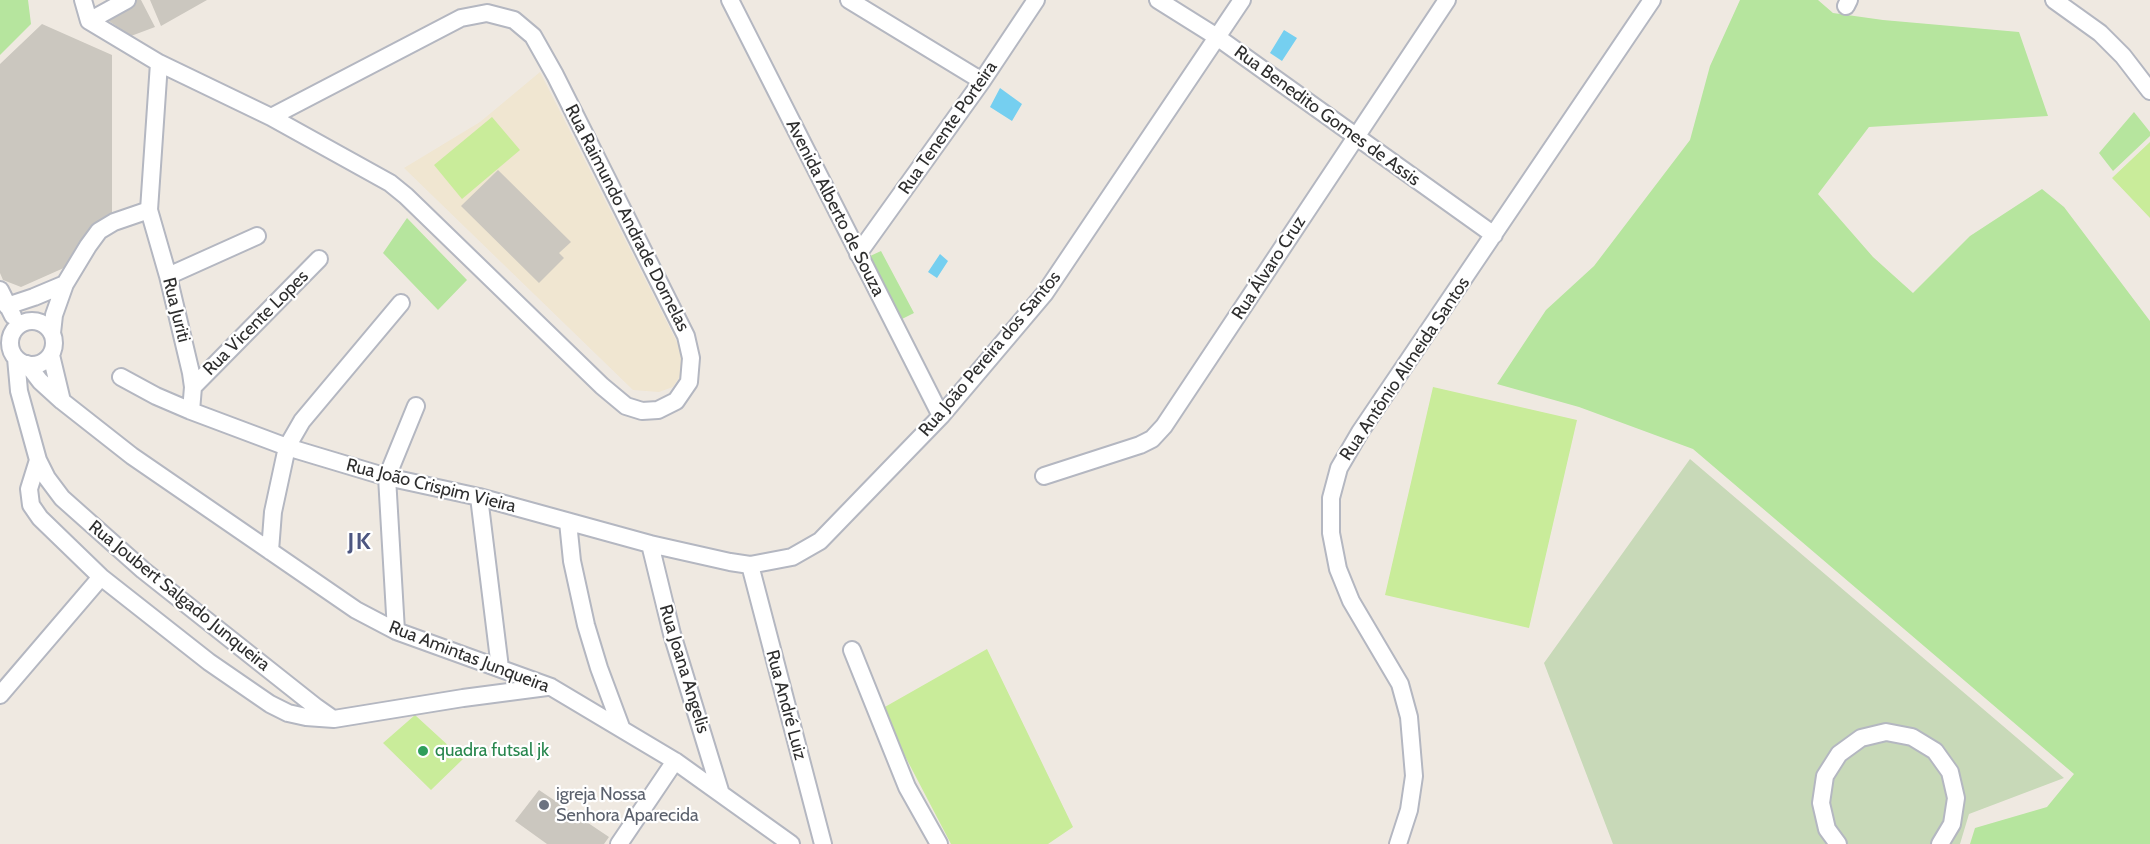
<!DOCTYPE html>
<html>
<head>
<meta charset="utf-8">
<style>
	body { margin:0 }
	canvas { display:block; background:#efe9e1 }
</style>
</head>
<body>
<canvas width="2150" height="844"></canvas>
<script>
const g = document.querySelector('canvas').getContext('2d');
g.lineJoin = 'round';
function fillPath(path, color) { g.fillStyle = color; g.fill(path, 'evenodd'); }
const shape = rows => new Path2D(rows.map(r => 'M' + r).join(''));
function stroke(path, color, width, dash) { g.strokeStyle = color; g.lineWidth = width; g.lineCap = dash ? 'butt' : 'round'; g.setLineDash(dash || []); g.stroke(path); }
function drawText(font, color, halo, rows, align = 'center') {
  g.font = font + ' Cabin,sans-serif'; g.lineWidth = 4.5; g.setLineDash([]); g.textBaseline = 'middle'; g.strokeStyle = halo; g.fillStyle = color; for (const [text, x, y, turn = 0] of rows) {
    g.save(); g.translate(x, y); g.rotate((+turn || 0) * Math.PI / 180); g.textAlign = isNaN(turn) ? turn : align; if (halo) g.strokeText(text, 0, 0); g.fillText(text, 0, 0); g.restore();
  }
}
fillPath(shape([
	[540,72,682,352,683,372,673,387,659,392,633,390,404,168,480,122]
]), '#f0e6d1');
fillPath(shape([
	[0,0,28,0,31,24,0,55],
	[1740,0,1818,0,1833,13,1883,20,2019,32,2048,116,1869,127,1818,194,1873,257,1913,293,1970,236,2042,189,2064,207,2150,321,2150,844,1970,844,1975,828,2047,807,2074,774,1693,449,1579,407,1497,384,1546,310,1594,266,1690,140,1710,66],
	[2134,112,2150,132,2150,136,2113,171,2099,153],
	[407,218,467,280,438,310,383,253],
	[881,251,914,313,902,319,868,257]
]), '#b6e59e');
fillPath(shape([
	[1690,459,2064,778,1969,814,1960,844,1613,844,1544,663]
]), '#c8d9b8');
fillPath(shape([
	[492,117,520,150,462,199,434,165],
	[2150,142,2150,218,2112,178],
	[1433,387,1577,420,1529,628,1385,595],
	[987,649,1073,827,1048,844,951,844,894,735,876,712],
	[415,715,463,759,431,790,383,743]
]), '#c9ec9a');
fillPath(shape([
	[1284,30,1297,38,1282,61,1270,53],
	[1000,88,1022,104,1012,121,990,107],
	[940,254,948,261,937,278,928,272]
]), '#75cff0');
fillPath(shape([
	[135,0,141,0,155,27,131,36,103,17],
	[150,0,207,0,161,26],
	[42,24,112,55,112,215,66,267,21,287,3,280,0,273,0,64],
	[498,170,571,242,559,253,564,258,539,283,461,206],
	[539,790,609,837,604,844,547,844,515,821]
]), '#cbc7bf');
const minor = shape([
	[83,0,89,21],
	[730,0,941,416],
	[849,0,982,81],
	[1158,0,1217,37,1494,235],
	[2054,0,2100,33,2123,56,2150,91],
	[1846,6,1849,0],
	[89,21,159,63,271,117,390,183,406,196,602,386,626,406,642,411,658,410,676,401,689,382,691,358,686,336,555,75,533,36,514,20,487,13,461,18,271,117],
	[89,21,127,0],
	[149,210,168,276,191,373,193,387,191,411],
	[858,254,982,81,1036,0],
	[168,276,257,236],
	[0,290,13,316],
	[7,306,34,297,65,284],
	'10 343a22 22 0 1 1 44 0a22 22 0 1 1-44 0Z',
	[52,333,54,315,65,284,88,246,99,231,114,222,149,210,159,63],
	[51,355,62,401],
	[16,358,19,391,38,460,47,478,62,498,143,570,316,707,333,719],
	[27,364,40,381,62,401,132,456,356,610,396,631,551,687,675,761,791,844],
	[121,377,156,396,191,411,287,447,387,477,479,497,650,544,730,562,750,565,792,557,820,541,941,416,1045,293,1242,0],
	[193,387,319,259],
	[38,460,29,489,31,505,40,518,101,577,209,662,270,704,288,713,306,717,334,719,463,698,547,687],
	[1044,476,1140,445,1152,439,1164,426,1447,0],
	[479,497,500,668],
	[568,522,572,561,586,625,599,668,621,727],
	[650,544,672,634,721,794],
	[270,551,273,512,287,447,302,421,401,303],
	[750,565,823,844],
	[396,631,387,477,416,406],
	[852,650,907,787,939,844],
	[0,695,101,577],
	[619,844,675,761],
	[1398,844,1409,810,1414,776,1409,717,1400,684,1351,601,1338,569,1331,533,1331,498,1339,468,1360,432,1652,0],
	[1838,844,1827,829,1821,803,1825,776,1839,754,1861,738,1886,732,1912,737,1935,751,1950,772,1956,798,1952,824,1940,844]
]);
stroke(minor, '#b4b7c1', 20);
stroke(minor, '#fff', 16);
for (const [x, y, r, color] of [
	[423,751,6,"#2e9e5b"],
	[544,805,6,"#6b7280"]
]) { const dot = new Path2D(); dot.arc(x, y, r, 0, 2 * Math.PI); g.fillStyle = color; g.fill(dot); stroke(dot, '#fff', 2); }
drawText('18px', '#2e2e2e', '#fff', [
	["Rua Benedito Gomes de Assis",1327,116,36],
	["Rua Tenente Porteira",948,128,-55],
	["Avenida Alberto de Souza",835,208,63],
	["Rua Raimundo Andrade Dornelas",627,218,63],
	["Rua Álvaro Cruz",1269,268,-57],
	["Rua Juriti",176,310,76],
	["Rua Vicente Lopes",256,323,-45],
	["Rua João Pereira dos Santos",990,354,-50],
	["Rua Antônio Almeida Santos",1405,369,-56],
	["Rua João Crispim Vieira",431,486,14],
	["Rua Joubert Salgado Junqueira",179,596,39],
	["Rua Amintas Junqueira",469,657,21],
	["Rua Joana Angelis",684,669,73],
	["Rua André Luiz",786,705,75]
]);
drawText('18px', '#27864d', '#fff', [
	["quadra futsal jk",435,751]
], 'left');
drawText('18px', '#5b616d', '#fff', [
	["igreja Nossa",556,795],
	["Senhora Aparecida",556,816]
], 'left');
g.letterSpacing = '1.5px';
drawText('bold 24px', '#4d5680', '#fff', [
	["JK",360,542]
]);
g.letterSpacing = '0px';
</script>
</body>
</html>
